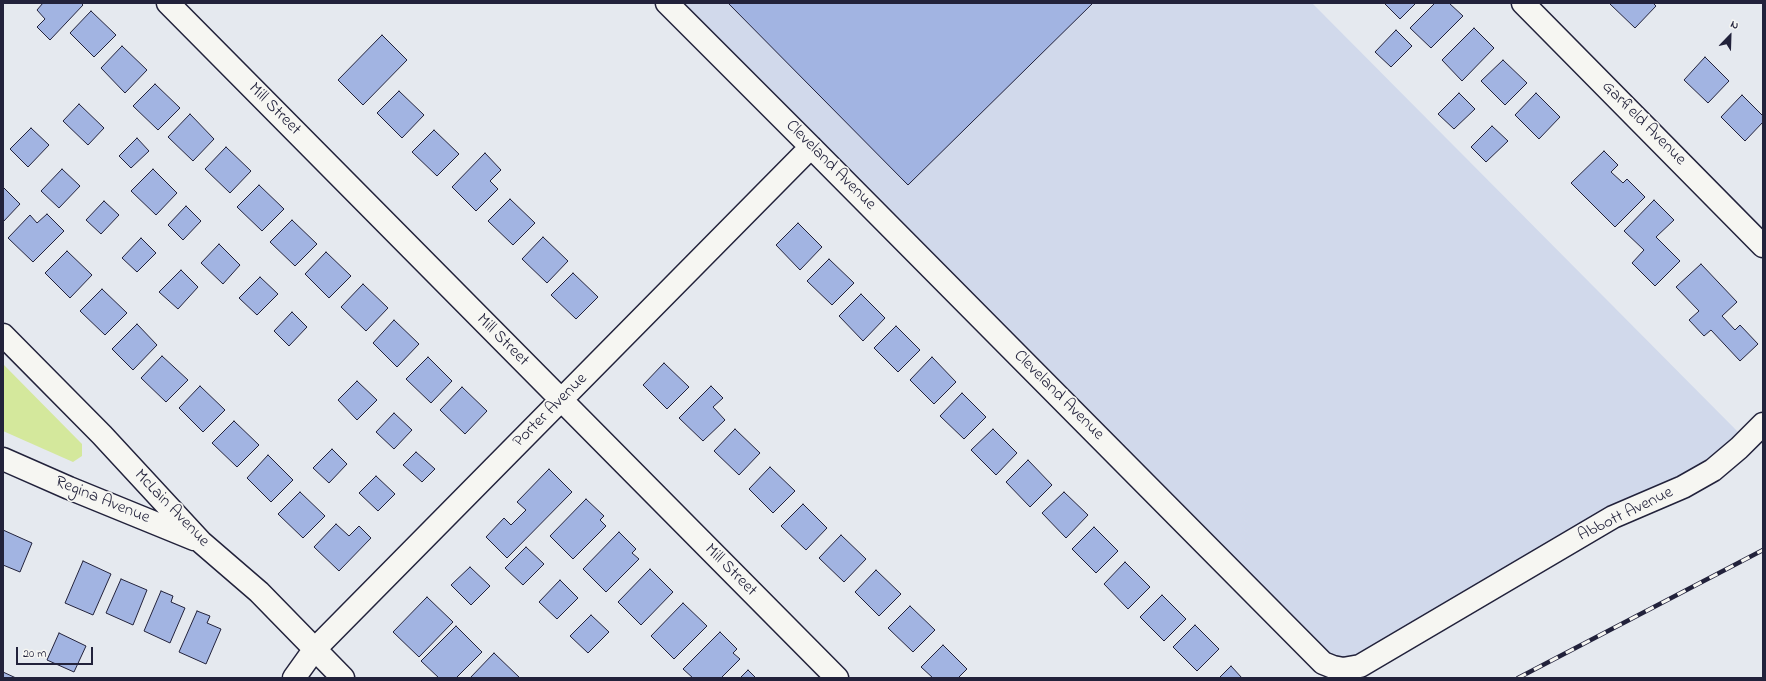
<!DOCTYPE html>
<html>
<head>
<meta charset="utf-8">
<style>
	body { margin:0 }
	#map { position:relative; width:1766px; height:681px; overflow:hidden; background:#e5e9ef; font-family:"Indie Flower",sans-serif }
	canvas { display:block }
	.frame { position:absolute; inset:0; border:4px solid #22223b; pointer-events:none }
	.north { position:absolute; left:1710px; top:16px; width:40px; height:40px; -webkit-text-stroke:3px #f6f6f2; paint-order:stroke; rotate:23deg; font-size:11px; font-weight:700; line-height:16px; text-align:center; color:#22223b }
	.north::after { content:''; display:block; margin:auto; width:14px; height:18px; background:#22223b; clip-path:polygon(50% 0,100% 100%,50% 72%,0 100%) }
	.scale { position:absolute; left:16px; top:647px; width:77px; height:18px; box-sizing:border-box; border:2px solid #22223b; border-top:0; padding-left:5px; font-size:12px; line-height:14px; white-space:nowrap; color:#22223b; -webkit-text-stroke:3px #f6f6f2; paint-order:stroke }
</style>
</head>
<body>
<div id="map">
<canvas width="1766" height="681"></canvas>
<div class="frame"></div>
<div class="north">N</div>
<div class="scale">20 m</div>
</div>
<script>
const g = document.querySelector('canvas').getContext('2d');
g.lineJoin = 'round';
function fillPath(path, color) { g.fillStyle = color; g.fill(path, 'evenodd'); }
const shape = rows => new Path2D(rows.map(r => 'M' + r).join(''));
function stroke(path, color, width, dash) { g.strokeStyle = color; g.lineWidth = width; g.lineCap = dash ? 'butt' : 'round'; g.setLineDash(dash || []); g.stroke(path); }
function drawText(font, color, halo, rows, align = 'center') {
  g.font = font + ' "Indie Flower",sans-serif'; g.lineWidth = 3.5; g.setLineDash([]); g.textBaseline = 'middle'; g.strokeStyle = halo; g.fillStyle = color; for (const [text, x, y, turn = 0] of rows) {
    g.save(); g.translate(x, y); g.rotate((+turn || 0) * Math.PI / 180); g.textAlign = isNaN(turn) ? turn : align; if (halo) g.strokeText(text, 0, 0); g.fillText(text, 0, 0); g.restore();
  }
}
fillPath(shape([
	[667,3,1312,3,1747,441,1343,669]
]), '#d1d9eb');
fillPath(shape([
	[3,364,82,444,82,456,73,462,3,431]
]), '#d4e89c');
const building = shape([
	[43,3,81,3,83,5,50,40,37,27,45,19,37,10,43,3],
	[728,3,1093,3,908,185,728,3],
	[1384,3,1416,3,1400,19,1384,3],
	[1435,3,1449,3,1463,16,1431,48,1410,28,1435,3],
	[1611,3,1653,3,1656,6,1635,28,1610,4,1611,3],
	[91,11,116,35,94,57,70,33,91,11],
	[1474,28,1494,48,1462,81,1442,60,1474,28],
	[1396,30,1412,46,1391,67,1375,52,1396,30],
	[382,35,407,60,363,105,338,80,382,35],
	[122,46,147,70,125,93,101,68,122,46],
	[1705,57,1729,81,1708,103,1684,80,1705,57],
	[1503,60,1527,83,1505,105,1481,81,1503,60],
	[155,84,180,108,158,130,133,106,155,84],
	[399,91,424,115,402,138,377,113,399,91],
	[1459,93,1475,109,1454,129,1438,114,1459,93],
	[1536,93,1560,117,1539,139,1515,115,1536,93],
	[1742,95,1763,116,1763,122,1745,141,1721,117,1742,95],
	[79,104,104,128,88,145,63,121,79,104],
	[190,114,214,139,193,161,168,137,190,114],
	[1492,126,1508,141,1486,162,1471,147,1492,126],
	[31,128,49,145,28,167,10,149,31,128],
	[434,130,459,154,437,176,412,152,434,130],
	[137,138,149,151,131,168,119,156,137,138],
	[226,147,251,171,230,193,205,169,226,147],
	[1604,151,1618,165,1611,172,1623,183,1627,179,1645,197,1615,227,1571,183,1604,151],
	[485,153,501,170,490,181,498,189,476,211,452,187,485,153],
	[62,169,80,186,59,208,41,191,62,169],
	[153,169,177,193,156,215,131,191,153,169],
	[259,185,284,209,262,231,237,207,259,185],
	[3,187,20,204,3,222,3,187],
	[510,199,535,223,513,245,488,221,510,199],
	[1654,200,1674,220,1656,237,1680,261,1655,286,1632,263,1644,250,1624,231,1654,200],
	[104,201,119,215,101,234,86,220,104,201],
	[186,206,201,221,183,240,168,225,186,206],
	[47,214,64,231,33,262,8,238,30,215,37,223,47,214],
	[292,220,317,244,295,266,270,242,292,220],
	[798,223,822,247,800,270,776,245,798,223],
	[543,237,568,261,547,283,522,259,543,237],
	[141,238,156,253,137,272,122,258,141,238],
	[219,244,240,265,223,284,201,263,219,244],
	[67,251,92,275,70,298,45,273,67,251],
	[326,252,351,276,329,298,305,274,326,252],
	[829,259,854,283,832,305,807,281,829,259],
	[1701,264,1737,302,1722,316,1735,330,1740,325,1758,344,1740,361,1711,330,1704,336,1689,320,1699,311,1676,287,1701,264],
	[181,270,198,287,178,309,159,292,181,270],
	[573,273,598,297,576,319,551,295,573,273],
	[260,277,278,294,257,315,239,298,260,277],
	[363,284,388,308,366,331,341,307,363,284],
	[102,289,127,313,105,335,80,311,102,289],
	[861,294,885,318,863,341,839,316,861,294],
	[292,312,307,327,289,346,274,331,292,312],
	[394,320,419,344,397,367,373,343,394,320],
	[137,324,157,345,133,370,112,349,137,324],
	[896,326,920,350,898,372,874,348,896,326],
	[162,356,188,380,166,402,141,378,162,356],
	[428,357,452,381,431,403,406,379,428,357],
	[932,357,956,382,934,404,910,380,932,357],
	[664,363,689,387,667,409,643,385,664,363],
	[357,381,377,400,357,420,338,400,357,381],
	[200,386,225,410,203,432,179,408,200,386],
	[711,386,723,398,713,407,725,420,703,441,679,418,711,386],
	[462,387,487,411,465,434,440,410,462,387],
	[962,393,986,417,964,439,940,416,962,393],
	[394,413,412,430,394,449,376,432,394,413],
	[234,421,259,445,237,467,212,443,234,421],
	[735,429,760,453,739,475,714,451,735,429],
	[993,429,1017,453,996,475,971,450,993,429],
	[332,449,347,464,329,483,313,468,332,449],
	[416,452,435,469,422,482,403,465,416,452],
	[268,455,293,480,271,502,247,478,268,455],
	[1028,460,1052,485,1030,507,1006,482,1028,460],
	[770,467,795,491,773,513,749,489,770,467],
	[549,469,572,492,507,558,486,537,504,518,511,525,526,510,517,502,549,469],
	[376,476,395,494,378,511,359,493,376,476],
	[300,492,325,516,303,538,278,514,300,492],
	[1064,492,1088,515,1066,538,1042,513,1064,492],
	[586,499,604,516,600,520,606,526,573,559,550,536,586,499],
	[803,504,827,528,806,550,781,526,803,504],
	[336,524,349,536,359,526,371,538,339,571,314,547,336,524],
	[1094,527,1118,551,1096,573,1072,549,1094,527],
	[3,530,32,543,20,572,3,565,3,530],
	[619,532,636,549,632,553,639,559,606,592,583,569,619,532],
	[841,535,866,559,844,582,819,558,841,535],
	[526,547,544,564,523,585,505,568,526,547],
	[83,561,111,574,93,615,65,603,83,561],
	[1125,562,1150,587,1128,609,1104,584,1125,562],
	[470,567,490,586,471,605,451,585,470,567],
	[650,569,673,592,641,625,618,602,650,569],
	[876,570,901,594,879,616,855,592,876,570],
	[121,579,147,590,133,625,106,613,121,579],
	[560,580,578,598,557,619,539,602,560,580],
	[161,591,173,596,171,602,185,608,170,643,144,631,161,591],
	[1162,595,1186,619,1164,641,1140,617,1162,595],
	[427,597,453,622,419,657,393,632,427,597],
	[683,603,707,626,674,659,651,636,683,603],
	[910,606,935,630,913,652,888,628,910,606],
	[197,611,210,616,207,623,221,629,206,664,179,652,197,611],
	[591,615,609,632,588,653,570,636,591,615],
	[1195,625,1219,649,1197,671,1173,647,1195,625],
	[456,626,482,652,456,678,439,678,421,661,456,626],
	[720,632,737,649,733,653,740,659,721,678,693,678,683,669,720,632],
	[59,633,86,646,74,672,47,660,59,633],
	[943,645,967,669,958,678,933,678,921,667,943,645],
	[494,653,520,678,470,678,494,653],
	[1231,666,1242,678,1219,678,1231,666],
	[748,670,756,678,740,678,748,670],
	[3,672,16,678,3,678,3,672]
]);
fillPath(building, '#a2b4e2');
stroke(building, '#22223b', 1);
const street = shape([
	[168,3,837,678],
	[667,3,811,147,1323,663,1333,667,1343,669,1360,666,1613,517,1683,487,1713,470,1739,448,1763,424],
	[1523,3,1763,246],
	[3,335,102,435,201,542,259,592,343,678],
	[3,459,69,488,194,539],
	[294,678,314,650,811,147]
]);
stroke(street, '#22223b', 25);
stroke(street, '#f6f6f2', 22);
const rail = shape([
	[1518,678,1763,550]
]);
stroke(rail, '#22223b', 4.5);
stroke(rail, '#f6f6f2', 3, [9]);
drawText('17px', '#22223b', '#f6f6f2', [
	["Mill Street",274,110,45],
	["Garfield Avenue",1643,124,45],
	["Cleveland Avenue",830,166,45],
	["Mill Street",502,341,45],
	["Cleveland Avenue",1058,396,45],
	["Porter Avenue",551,411,-45],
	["Regina Avenue",102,501,22],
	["McLain Avenue",171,509,46],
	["Abbott Avenue",1626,515,-26],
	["Mill Street",730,571,45]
]);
</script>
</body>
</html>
